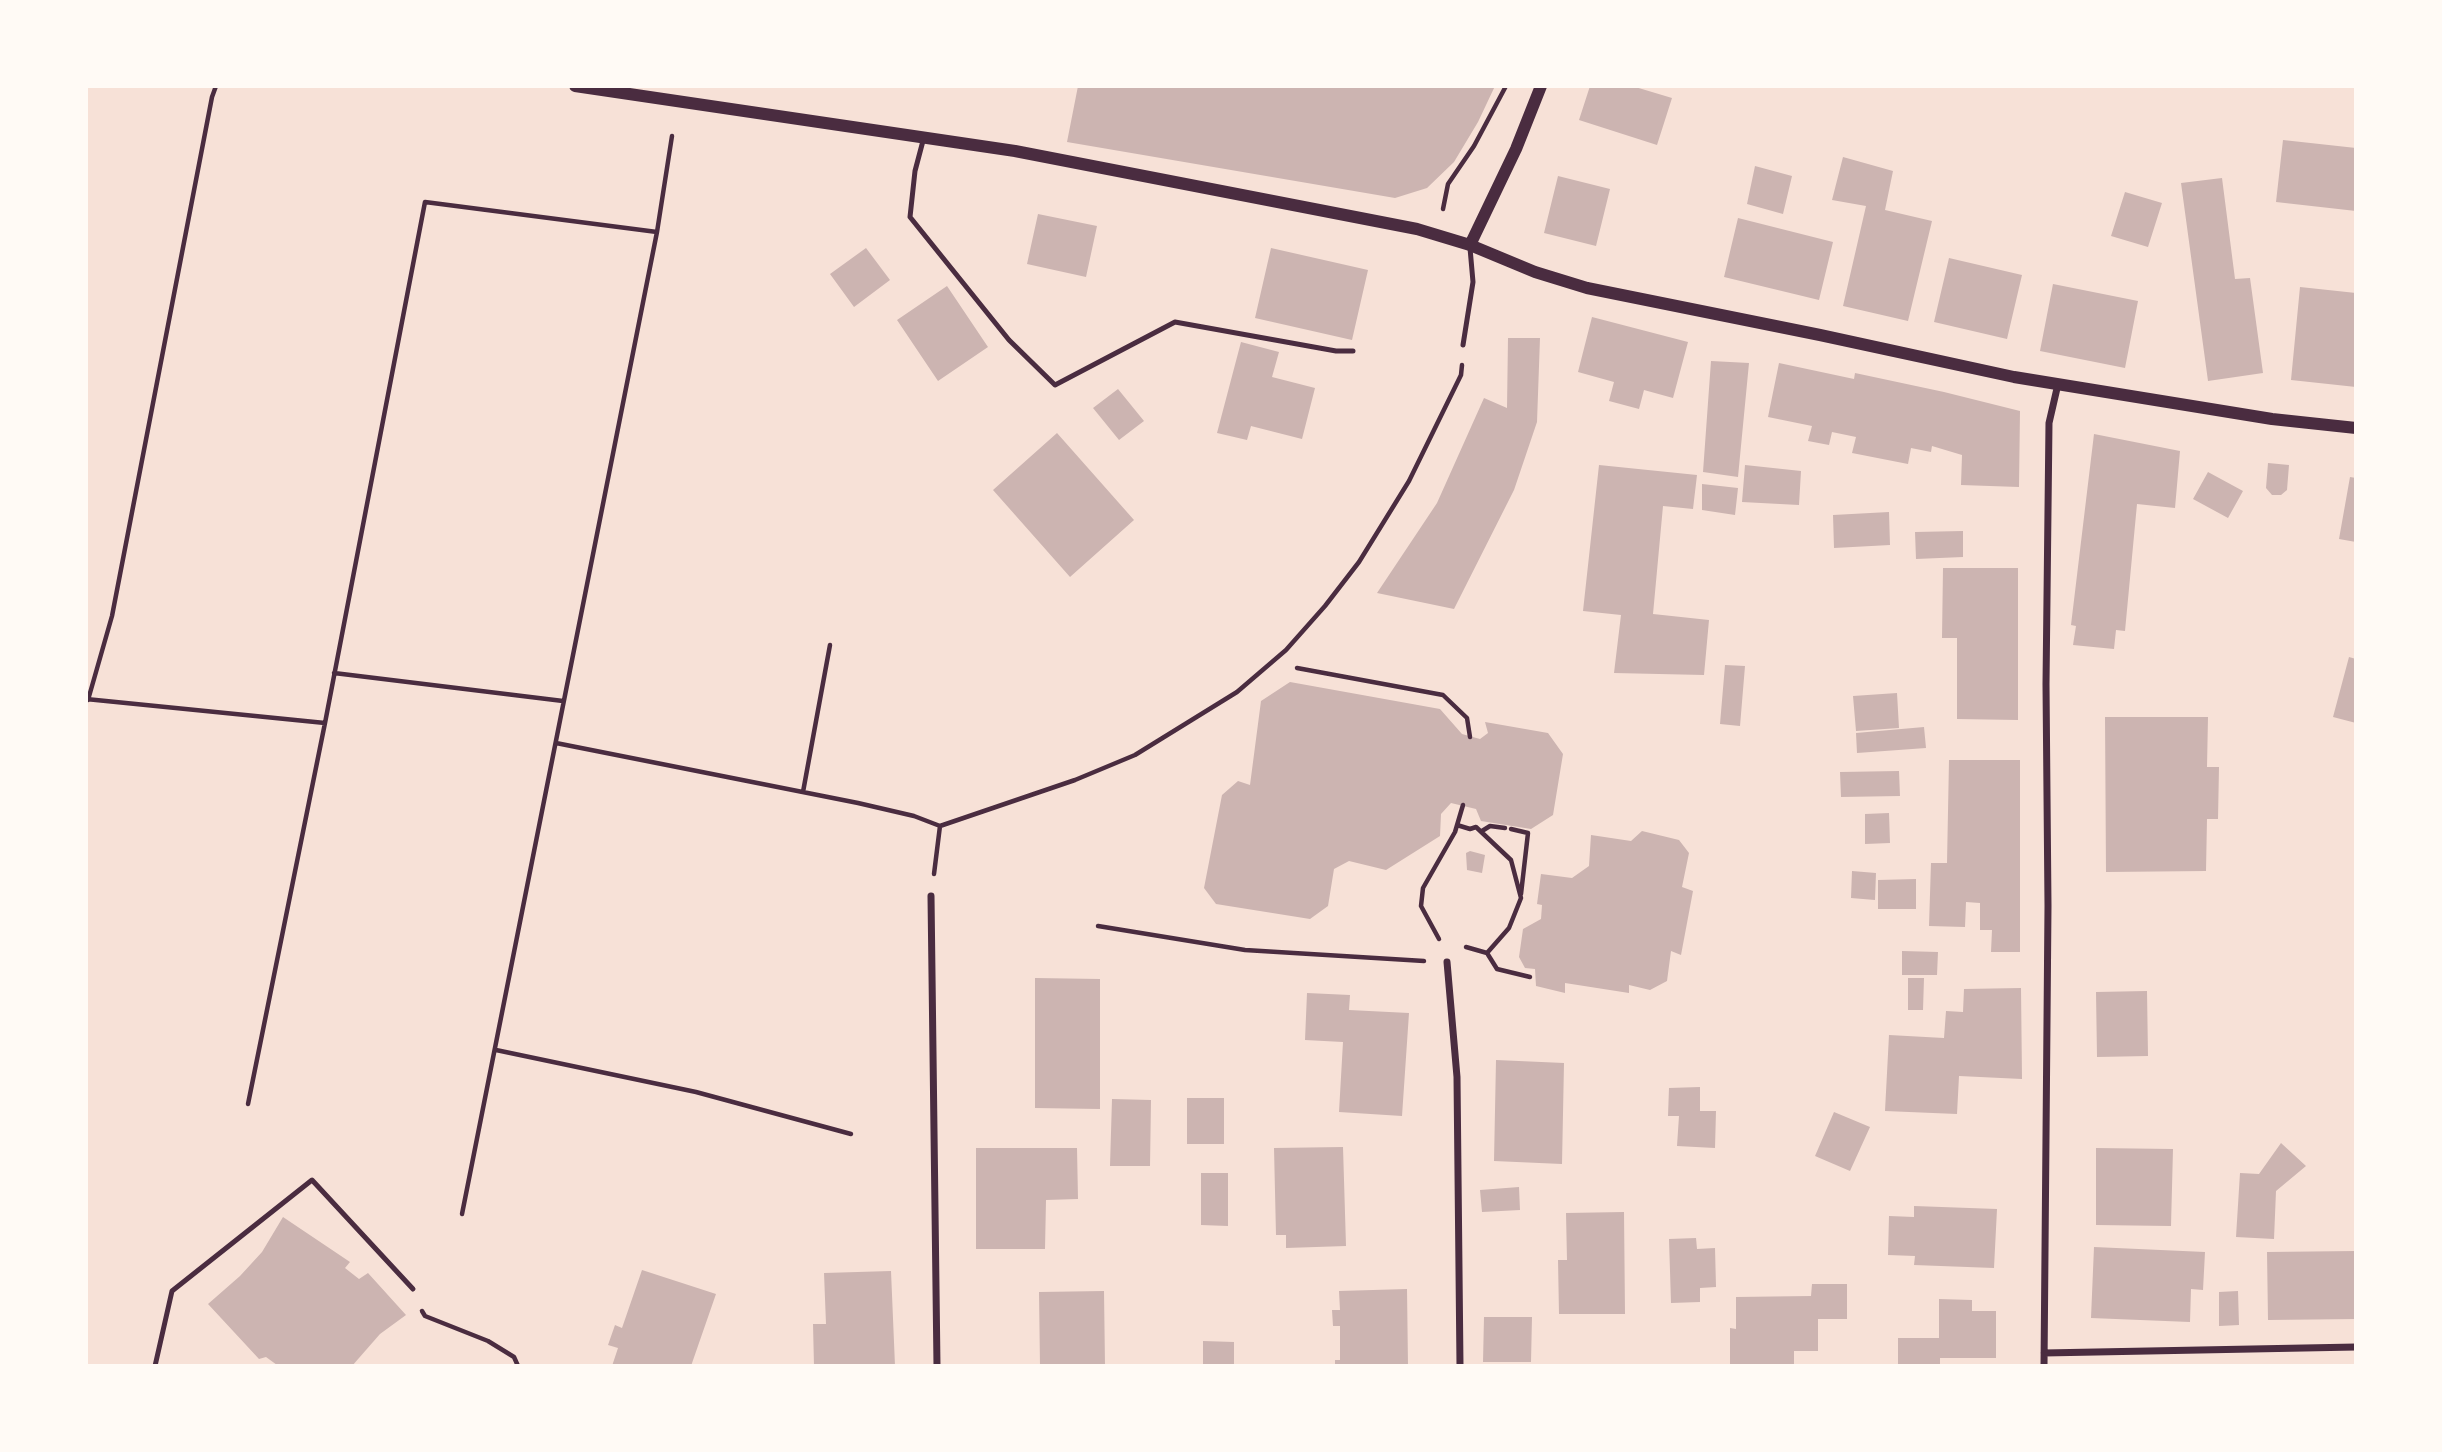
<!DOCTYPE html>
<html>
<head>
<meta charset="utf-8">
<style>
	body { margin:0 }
	#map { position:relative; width:2442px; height:1452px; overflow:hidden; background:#f7e1d7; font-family:"Roboto Condensed",sans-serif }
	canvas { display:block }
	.frame { position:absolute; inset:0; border:88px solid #fffaf5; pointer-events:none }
</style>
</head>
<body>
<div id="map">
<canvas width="2442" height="1452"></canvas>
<div class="frame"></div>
</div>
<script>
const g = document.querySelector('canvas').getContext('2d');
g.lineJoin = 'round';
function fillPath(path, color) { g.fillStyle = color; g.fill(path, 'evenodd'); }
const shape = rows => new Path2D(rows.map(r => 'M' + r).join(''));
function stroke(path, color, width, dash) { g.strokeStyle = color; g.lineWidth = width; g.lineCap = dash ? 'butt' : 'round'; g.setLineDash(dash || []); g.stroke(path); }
fillPath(shape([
	[1078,86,1495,86,1478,122,1454,162,1427,188,1395,198,1067,142],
	[1590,86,1632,86,1672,98,1657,145,1579,120],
	[2283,140,2356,148,2356,211,2276,202],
	[1843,157,1893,171,1885,210,1932,221,1908,321,1843,306,1866,206,1832,200],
	[1755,166,1792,176,1783,214,1747,204],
	[1558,176,1610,189,1596,246,1544,233],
	[2222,178,2235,279,2250,278,2263,373,2208,381,2181,183],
	[2125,192,2162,203,2148,247,2111,236],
	[1038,214,1097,226,1086,277,1027,264],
	[1738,218,1833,242,1819,300,1724,277],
	[866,248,890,280,854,307,830,274],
	[1271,248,1368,270,1352,340,1255,318],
	[1949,258,2022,275,2007,339,1934,322],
	[2053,284,2138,301,2125,368,2040,351],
	[947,286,988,347,938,381,897,320],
	[2300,287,2356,293,2356,387,2291,380],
	[1592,317,1688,342,1673,398,1644,390,1639,409,1609,401,1614,382,1578,372],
	[1508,338,1540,338,1537,422,1514,490,1454,609,1377,593,1437,503,1484,398,1507,408],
	[1241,342,1279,352,1272,377,1315,388,1302,439,1251,426,1247,440,1217,433],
	[1711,361,1749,363,1738,477,1703,472],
	[1779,363,1854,379,1855,373,1944,392,2020,411,2019,487,1961,485,1962,455,1932,446,1931,452,1911,448,1908,464,1852,453,1856,437,1832,432,1829,445,1808,441,1812,426,1768,417],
	[1118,389,1144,421,1119,440,1093,408],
	[1057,433,1134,520,1070,577,993,490],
	[2094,434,2180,451,2175,508,2137,504,2125,631,2116,630,2114,649,2073,645,2076,626,2071,625],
	[2268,463,2289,465,2287,490,2281,495,2272,495,2266,488],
	[1599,465,1697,475,1693,509,1663,506,1653,614,1709,620,1704,675,1614,673,1621,615,1583,611],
	[1745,465,1801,471,1799,505,1742,502],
	[2208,472,2243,491,2228,518,2193,499],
	[2350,477,2356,478,2356,542,2339,539],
	[1702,484,1738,488,1735,515,1702,510],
	[1889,512,1890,545,1834,548,1833,515],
	[1963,531,1963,557,1916,559,1915,532],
	[1943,568,2018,568,2018,720,1957,719,1957,638,1942,638],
	[2349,657,2356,659,2356,723,2333,717],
	[1725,665,1745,666,1740,726,1720,724],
	[1290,682,1440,709,1462,734,1480,739,1488,733,1485,722,1548,733,1563,754,1553,815,1531,829,1481,821,1476,809,1451,803,1441,814,1440,836,1386,870,1349,861,1334,869,1328,906,1310,919,1216,904,1204,888,1222,795,1238,781,1250,785,1261,701],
	[1897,693,1899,728,1856,731,1853,696],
	[2105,717,2208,717,2207,767,2219,767,2218,819,2207,819,2206,871,2106,872],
	[1924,727,1926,748,1857,753,1856,733],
	[1949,760,2020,760,2020,952,1991,952,1992,930,1980,930,1980,903,1966,902,1965,927,1929,926,1931,863,1947,863],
	[1899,771,1900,796,1841,797,1840,772],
	[1889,813,1890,843,1865,844,1865,814],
	[1642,831,1679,840,1689,853,1682,887,1693,891,1681,955,1671,951,1667,981,1650,990,1629,985,1629,993,1565,983,1565,993,1536,986,1535,969,1525,968,1519,957,1523,929,1541,919,1542,905,1537,904,1541,874,1572,878,1589,866,1591,835,1631,841],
	[1470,851,1485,855,1482,873,1467,870,1466,853],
	[1852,871,1876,873,1875,900,1851,898],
	[1916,879,1916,909,1878,909,1878,880],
	[1902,951,1938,952,1937,975,1902,975],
	[1035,978,1100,979,1100,1109,1035,1108],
	[1908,978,1924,978,1923,1010,1908,1010],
	[2021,988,2022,1079,1959,1076,1957,1114,1885,1111,1889,1035,1944,1038,1946,1011,1963,1012,1964,989],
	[2147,991,2148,1056,2097,1057,2096,992],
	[1307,993,1350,995,1349,1010,1409,1013,1402,1116,1339,1112,1343,1042,1305,1040],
	[1496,1060,1564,1063,1562,1164,1494,1161],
	[1700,1087,1700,1111,1716,1111,1715,1148,1677,1146,1679,1116,1668,1116,1669,1088],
	[1187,1098,1224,1098,1224,1144,1187,1144],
	[1112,1099,1151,1100,1150,1166,1110,1166],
	[1834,1112,1870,1127,1850,1171,1815,1156],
	[2281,1143,2306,1166,2276,1191,2274,1239,2236,1237,2240,1173,2259,1174],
	[1343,1147,1346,1246,1286,1248,1286,1235,1276,1235,1274,1148],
	[976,1148,1077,1148,1078,1199,1046,1200,1045,1249,976,1249],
	[2096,1148,2173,1149,2171,1226,2096,1225],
	[1201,1173,1228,1173,1228,1226,1201,1225],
	[1519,1187,1520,1210,1482,1212,1480,1190],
	[1914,1206,1997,1209,1994,1268,1914,1265,1915,1256,1888,1255,1889,1216,1914,1217],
	[1624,1212,1625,1314,1559,1314,1558,1260,1567,1260,1566,1213],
	[283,1217,350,1262,345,1268,359,1279,368,1273,406,1315,380,1334,352,1366,275,1366,277,1365,266,1357,259,1359,208,1304,240,1276,262,1252],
	[1696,1238,1697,1249,1715,1248,1716,1287,1700,1288,1700,1302,1671,1303,1669,1239],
	[2094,1247,2205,1252,2203,1290,2191,1289,2190,1322,2091,1318],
	[2356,1251,2356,1319,2268,1320,2267,1252],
	[642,1270,716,1294,691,1366,612,1366,618,1348,608,1345,615,1325,622,1328],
	[891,1271,895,1366,814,1366,813,1324,826,1324,824,1273],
	[1812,1284,1847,1284,1847,1319,1818,1319,1818,1351,1794,1351,1794,1366,1730,1366,1730,1328,1736,1329,1736,1297,1811,1296],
	[1407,1289,1408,1366,1335,1366,1335,1360,1340,1360,1340,1326,1333,1326,1332,1310,1340,1310,1339,1291],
	[1104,1291,1105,1366,1040,1366,1039,1292],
	[2238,1291,2239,1325,2219,1326,2219,1292],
	[1939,1299,1972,1300,1972,1311,1996,1311,1996,1358,1940,1358,1940,1366,1898,1366,1898,1338,1939,1338],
	[1484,1317,1532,1317,1531,1362,1483,1362],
	[1203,1341,1234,1342,1234,1366,1203,1366]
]), '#ccb4b1');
stroke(shape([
	[1443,209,1448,184,1474,146,1506,86],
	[1297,668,1443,695,1467,718,1470,737],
	[334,673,563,701],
	[86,699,325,723],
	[88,700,112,616,212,97,216,86],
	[556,743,858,803,914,816,940,826],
	[803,792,830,645],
	[1457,825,1470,829,1476,827,1511,860,1521,898,1509,928,1487,953,1466,947],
	[1511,829,1528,833,1521,894],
	[1482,831,1490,826,1505,828],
	[934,874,940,826,1075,780,1135,755,1237,692,1286,650,1325,606,1359,562,1409,481,1461,375,1462,365],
	[1098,926,1245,950,1424,961],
	[1439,939,1421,906,1423,888,1455,832,1463,805],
	[1487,953,1497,969,1530,977],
	[496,1050,696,1092,851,1134],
	[248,1104,325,723,425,202,657,232],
	[462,1214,657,232,672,136],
	[422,1311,425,1316,488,1341,514,1357,518,1366]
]), '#4a2c40', 4.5);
stroke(shape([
	[924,137,915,171,910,217,1009,340,1055,385,1175,322,1336,351,1353,351],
	[1463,345,1473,282,1470,248],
	[155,1366,172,1291,312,1180,413,1289]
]), '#4a2c40', 5);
stroke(shape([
	[931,896,937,1366],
	[1447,962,1457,1077,1460,1366],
	[2044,1353,2356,1347],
	[2044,1366,2048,906,2046,684,2049,423,2058,384]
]), '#4a2c40', 7);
stroke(shape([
	[575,86,1015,151,1417,229,1470,245,1535,272,1587,288,1820,335,2014,377,2272,419,2356,428],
	[1470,245,1516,149,1541,86]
]), '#4a2c40', 12);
</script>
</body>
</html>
